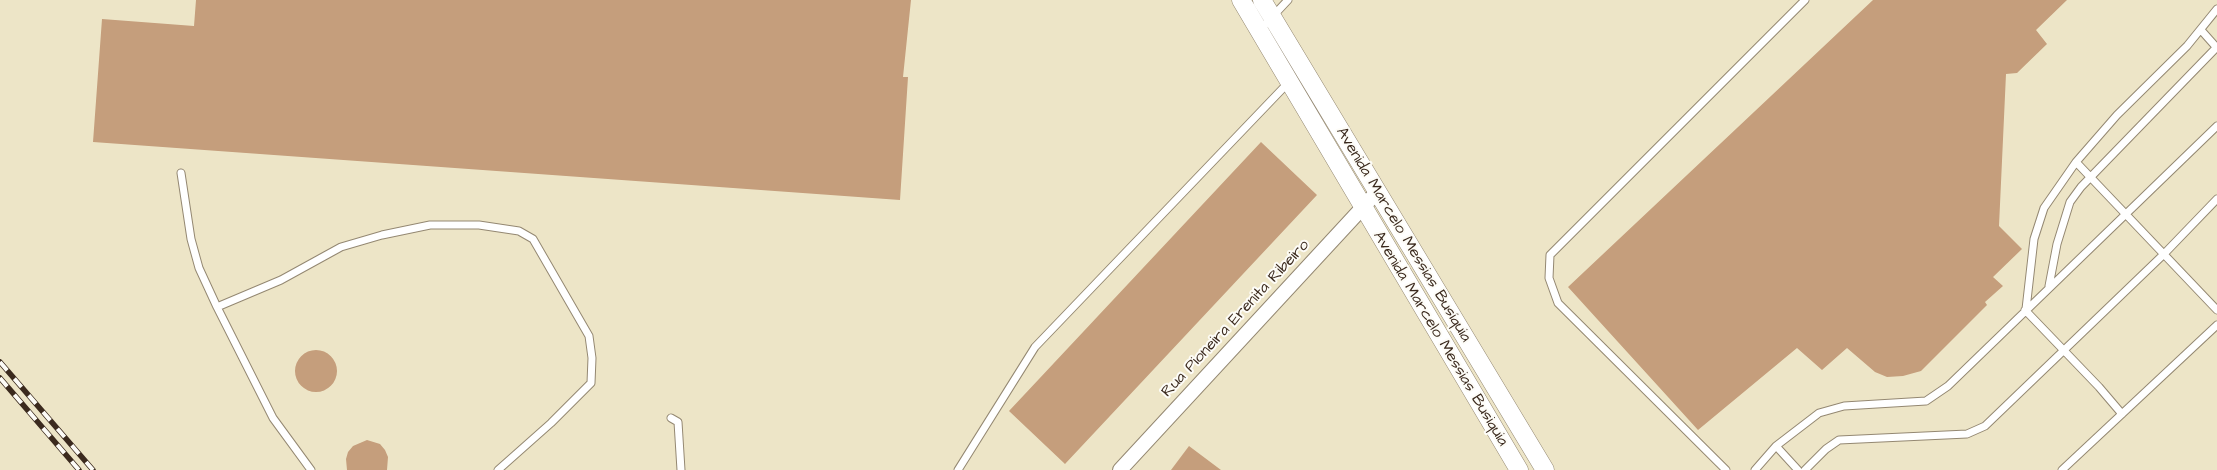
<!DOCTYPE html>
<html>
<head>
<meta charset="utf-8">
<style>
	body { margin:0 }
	canvas { display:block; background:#ede5c7 }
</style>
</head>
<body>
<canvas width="2217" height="470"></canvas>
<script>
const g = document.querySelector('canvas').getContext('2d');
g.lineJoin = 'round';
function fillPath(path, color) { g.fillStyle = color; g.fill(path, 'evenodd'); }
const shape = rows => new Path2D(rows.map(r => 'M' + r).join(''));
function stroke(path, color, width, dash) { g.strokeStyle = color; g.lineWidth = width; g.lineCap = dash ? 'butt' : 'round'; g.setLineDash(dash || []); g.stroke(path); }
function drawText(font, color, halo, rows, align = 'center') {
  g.font = font + ' "Architects Daughter",sans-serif'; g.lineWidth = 4; g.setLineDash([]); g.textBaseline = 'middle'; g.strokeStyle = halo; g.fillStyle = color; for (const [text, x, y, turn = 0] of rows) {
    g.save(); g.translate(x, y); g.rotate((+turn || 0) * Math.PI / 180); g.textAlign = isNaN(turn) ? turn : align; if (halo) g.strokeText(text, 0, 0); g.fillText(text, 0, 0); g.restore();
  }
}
fillPath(shape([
	[196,0,911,0,903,77,908,77,900,200,93,142,102,19,194,26],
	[1873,0,2067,0,2036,30,2047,44,2017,73,2006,74,1999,226,2022,249,1993,277,2003,286,1985,302,1987,305,1921,371,1903,376,1887,377,1875,372,1847,348,1822,370,1797,348,1698,430,1568,287],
	[1261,142,1317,195,1065,464,1009,411],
	'295 371a21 21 0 1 1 42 0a21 21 0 1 1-42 0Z',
	[367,440,380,444,385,450,388,457,387,470,347,470,346,459,348,452,353,446],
	[1189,446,1221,470,1171,470]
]), '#c59e7c');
const service = shape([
	[2201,30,2217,48],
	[1259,31,1288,0],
	[2076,162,2217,310],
	[181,173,191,239,199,268,217,307,281,280,341,247,382,235,430,225,479,225,519,231,533,239,589,336,592,358,591,383,551,423,498,470],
	[2049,286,2057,244,2070,202,2081,187,2217,47],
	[217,307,273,418,311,470],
	[2026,309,2034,239,2044,208,2076,162,2117,115,2187,46,2217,9],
	[2025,310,2099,387,2122,414],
	[671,418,678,422,681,470],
	[1776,446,1798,470],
	[958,470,1035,347,1288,83],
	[1726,470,1558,303,1549,278,1550,255,1805,0],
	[1755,470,1776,446,1819,413,1844,406,1926,401,1948,386,2217,126],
	[1805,470,1826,449,1839,440,1967,434,1985,426,2163,255,2217,199],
	[2062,470,2217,325]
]);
const minor = shape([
	[1120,470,1377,192]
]);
const tertiary = shape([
	[1241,0,1519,470],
	[1262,0,1545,470]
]);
stroke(service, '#948872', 9);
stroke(minor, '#948872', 16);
stroke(tertiary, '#948872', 19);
stroke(service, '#fff', 7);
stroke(minor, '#fff', 14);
stroke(tertiary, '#fff', 18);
const rail = shape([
	[0,362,93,470],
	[0,378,79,470]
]);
stroke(rail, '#3b2a1e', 5.5);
stroke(rail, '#fdfcf7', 4, [11]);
drawText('16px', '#3b2a1e', '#fdfcf7', [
	["Avenida Marcelo Messias Busíquia",1403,235,59],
	["Rua Pioneira Erenita Ribeiro",1236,319,-47],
	["Avenida Marcelo Messias Busiquia",1440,339,59]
]);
</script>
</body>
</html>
